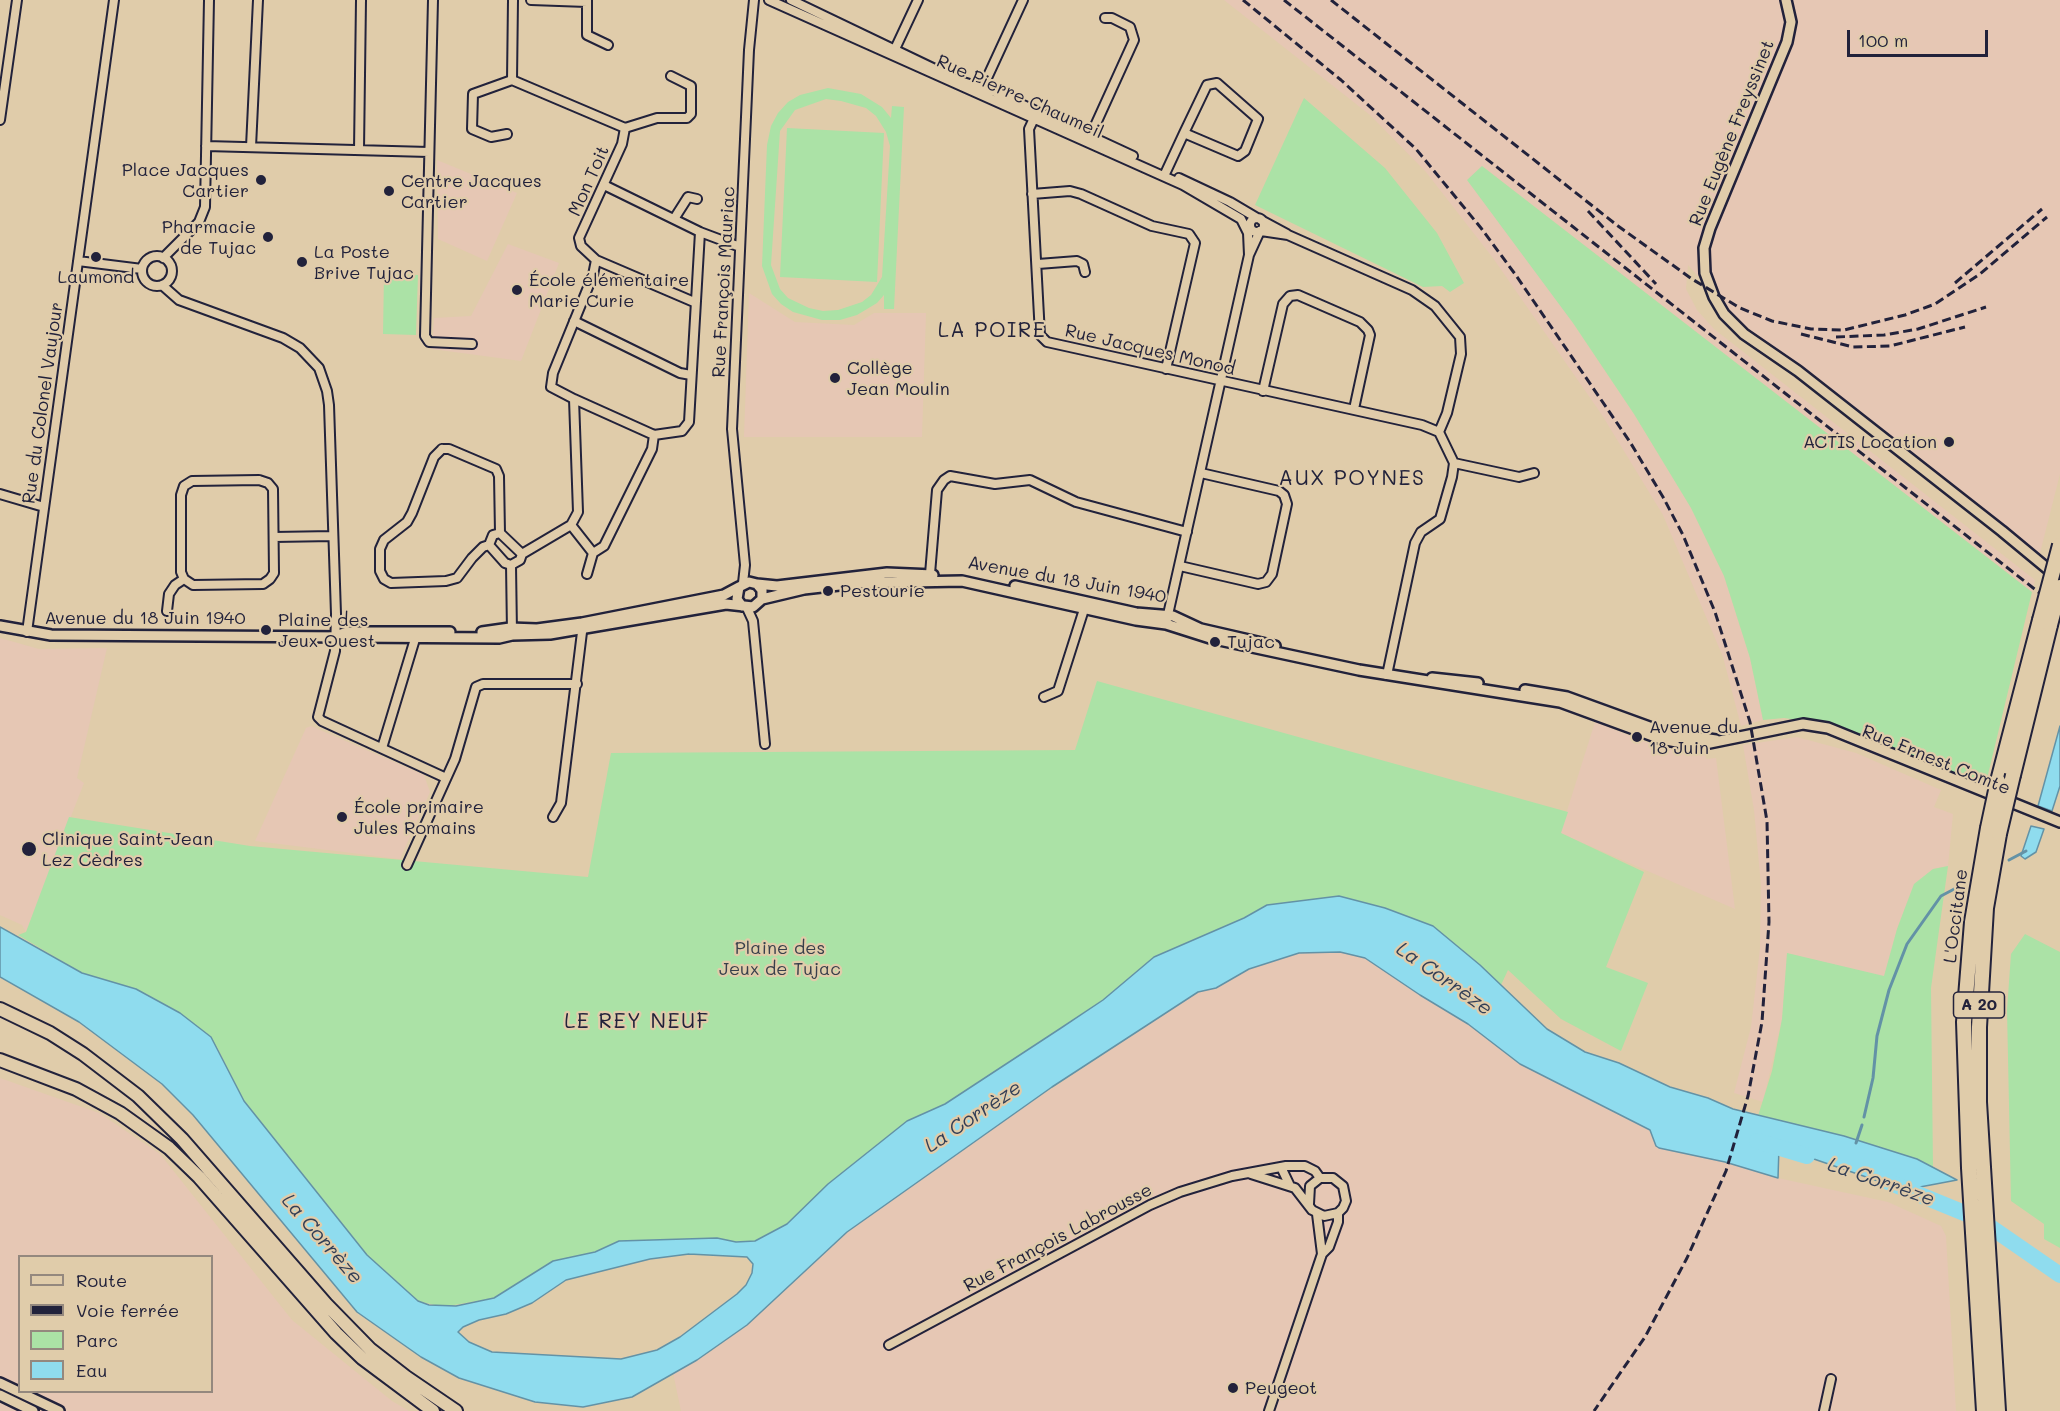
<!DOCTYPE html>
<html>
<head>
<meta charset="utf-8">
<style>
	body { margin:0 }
	#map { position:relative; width:2060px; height:1411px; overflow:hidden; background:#e0ccaa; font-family:Mali,sans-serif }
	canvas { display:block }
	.legend { position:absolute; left:18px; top:1255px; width:195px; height:138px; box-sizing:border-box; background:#e0ccaa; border:2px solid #94887e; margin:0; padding:8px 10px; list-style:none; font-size:18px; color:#22223b }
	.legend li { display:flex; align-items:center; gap:12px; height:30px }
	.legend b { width:30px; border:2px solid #94887e }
	.scale { position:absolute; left:1847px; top:30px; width:141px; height:27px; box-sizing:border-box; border:3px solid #22223b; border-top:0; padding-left:8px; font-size:18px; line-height:21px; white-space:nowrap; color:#22223b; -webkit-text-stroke:4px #e0ccaa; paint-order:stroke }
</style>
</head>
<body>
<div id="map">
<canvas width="2060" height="1411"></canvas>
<ul class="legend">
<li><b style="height:8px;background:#e0ccaa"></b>Route</li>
<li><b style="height:8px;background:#22223b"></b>Voie ferrée</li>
<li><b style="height:16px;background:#abe2a6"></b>Parc</li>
<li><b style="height:16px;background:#8fdcee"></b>Eau</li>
</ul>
<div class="scale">100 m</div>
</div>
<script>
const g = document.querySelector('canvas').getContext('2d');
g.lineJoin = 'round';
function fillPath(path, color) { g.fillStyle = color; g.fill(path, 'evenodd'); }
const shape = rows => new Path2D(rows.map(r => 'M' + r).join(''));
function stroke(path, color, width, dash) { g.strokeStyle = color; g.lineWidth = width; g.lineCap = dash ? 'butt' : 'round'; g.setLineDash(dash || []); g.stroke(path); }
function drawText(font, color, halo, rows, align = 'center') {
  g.font = font + ' Mali,sans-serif'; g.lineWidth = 4.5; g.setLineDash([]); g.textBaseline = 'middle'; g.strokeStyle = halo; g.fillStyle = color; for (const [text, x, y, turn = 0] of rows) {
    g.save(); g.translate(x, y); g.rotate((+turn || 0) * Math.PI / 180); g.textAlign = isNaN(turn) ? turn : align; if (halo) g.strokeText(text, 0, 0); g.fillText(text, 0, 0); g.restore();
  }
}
fillPath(shape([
	[1224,0,2060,0,2060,474,2040,553,1736,319,1688,265,1686,289,1697,310,1714,329,2035,580,2032,592,1482,166,1573,323,1634,414,1691,508,1724,576,1750,658,1763,720,1741,726,1723,657,1663,515,1602,415,1493,258,1426,172,1370,115],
	[437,160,517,193,487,261,438,239],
	[508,244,559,263,521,361,432,349,434,318,471,316],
	[749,293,795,322,854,325,874,313,926,313,922,437,744,437],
	[0,638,39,649,107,648,77,778,84,783,26,932,22,925,0,915],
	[1595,722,1653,745,1670,750,1705,751,1706,759,1716,758,1735,909,1560,833],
	[311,726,424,775,430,792,400,859,255,841,306,728],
	[1797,737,1856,753,1941,790,1934,807,1953,814,1948,866,1933,869,1914,884,1897,929,1884,977,1787,953,1782,1019,1763,1102,1734,1093,1751,1027,1760,948,1761,885,1754,810,1743,745],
	[1331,951,1358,954,1381,966,1420,995,1468,1024,1520,1064,1650,1130,1656,1146,1725,1162,1778,1178,1888,1202,1941,1226,1946,1236,1956,1411,681,1411,673,1373,710,1352,747,1325,847,1232,989,1130,1198,992,1216,988,1249,969,1289,954],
	[0,1078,99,1113,160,1154,292,1320,392,1401,409,1411,0,1411],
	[20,1256,212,1256,212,1392,20,1392]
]), '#e6c7b4');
fillPath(shape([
	[828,88,861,94,882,107,891,118,892,106,904,107,894,309,884,309,884,295,877,303,857,315,840,320,822,320,793,312,781,304,772,294,762,266,767,145,771,126,778,113,788,102,800,95],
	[826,99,841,101,866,108,876,116,886,132,890,146,882,277,871,295,862,302,838,310,823,311,809,308,788,298,780,289,771,265,780,131,795,110],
	[1304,98,1385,168,1437,233,1464,283,1450,292,1442,286,1423,287,1255,205],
	[787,128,884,133,877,282,780,277],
	[1482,166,2032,592,1985,787,1833,725,1784,718,1763,720,1750,658,1724,576,1691,508,1634,414,1573,323,1467,180],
	[384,274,418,275,416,335,383,334],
	[1097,681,1568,812,1561,833,1644,872,1606,967,1648,983,1621,1051,1561,1019,1508,970,1501,985,1433,926,1339,896,1268,905,1244,918,1154,957,1103,1000,1061,1028,945,1104,907,1121,828,1184,787,1224,755,1241,736,1242,717,1238,619,1241,595,1252,553,1261,494,1298,443,1307,418,1301,367,1255,244,1101,217,1047,147,994,82,973,18,935,26,932,69,817,250,846,588,877,611,753,1075,750],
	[1948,866,1931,988,1933,1168,1917,1159,1844,1136,1758,1116,1772,1071,1782,1019,1787,953,1884,976,1897,929,1914,884,1933,869],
	[2025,934,2060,952,2060,1248,2044,1239,2044,1224,2011,1201,2007,1010,2011,954]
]), '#abe2a6');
const water = shape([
	[2060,726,2060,786,2052,811,2038,806,2060,726],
	[2031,826,2044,829,2036,852,2025,859,2021,856,2031,826],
	[1339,896,1385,908,1433,926,1480,965,1547,1029,1585,1052,1619,1063,1670,1087,1708,1098,1733,1109,1844,1136,1917,1159,1957,1180,1904,1190,1779,1147,1778,1178,1725,1162,1659,1148,1656,1146,1650,1130,1520,1064,1468,1024,1420,995,1365,958,1340,952,1299,953,1249,969,1216,988,1198,992,1052,1087,847,1232,747,1325,697,1360,632,1397,583,1407,535,1402,459,1378,421,1357,357,1312,193,1115,162,1084,79,1022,0,977,0,927,82,973,136,989,180,1013,211,1037,244,1101,367,1255,418,1301,429,1305,456,1306,494,1298,553,1261,595,1252,619,1241,717,1238,736,1242,755,1241,787,1224,828,1184,907,1121,945,1104,1061,1028,1103,1000,1154,957,1244,918,1267,905,1339,896],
	[689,1254,747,1257,753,1264,752,1273,746,1285,737,1294,680,1337,657,1350,621,1359,492,1352,469,1342,458,1332,463,1327,479,1320,506,1314,532,1303,566,1280,650,1259,689,1254]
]);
fillPath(water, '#8fdcee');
stroke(water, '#6392a6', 1.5);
stroke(shape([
	[2009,860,2026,851],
	[1864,1117,1873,1078,1877,1036,1889,990,1907,944,1941,896,1958,887],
	[1856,1143,1862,1125]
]), '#6392a6', 3);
stroke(shape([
	[1757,1141,1807,1156],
	[1886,1181,1979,1219,2060,1275]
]), '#8fdcee', 16);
const minor = shape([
	[433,0,425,336,429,342,472,344],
	[531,0,587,2],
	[587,0,587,35,608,45],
	[769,0,1183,185,1241,219,1248,233,1249,255],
	[791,0,960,81,995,92,1133,156],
	[895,49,918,0],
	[512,80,513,0],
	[981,91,1023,0],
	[1037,112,1029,129,1040,335,1047,342,1422,425,1439,432],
	[0,120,17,0],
	[625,128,657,118,687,118,691,114,691,86,671,76],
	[507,134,491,137,472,129,473,94,512,80,625,128,622,144,579,238,581,246,596,260,593,275,553,373,551,387,574,399,578,512,571,525,522,554,520,560,511,565],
	[1089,139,1134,40,1130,27,1112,18,1105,18],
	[206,146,429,152],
	[251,147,258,0],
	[359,150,361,0],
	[1164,176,1184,133,1207,85,1217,83,1258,119,1245,151,1238,156,1184,133],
	[1179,178,1230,202,1257,218],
	[604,185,700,232,740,247],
	[1032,194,1070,191,1081,194,1152,226,1189,234,1195,243,1166,369],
	'1250 225a7 7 0 1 1 14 0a7 7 0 1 1-14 0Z',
	[674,219,688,197,697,199],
	[1261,220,1287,234],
	[1261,231,1288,235,1412,290,1435,306,1460,337,1461,354,1447,413,1439,432,1454,463,1452,477,1440,519,1421,532,1415,543,1387,675],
	'142 271a15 15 0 1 1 30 0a15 15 0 1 1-30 0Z',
	[163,258,199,222,205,207,209,0],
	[596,260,694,302],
	[78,261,142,269],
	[1038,264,1077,261,1083,264,1085,272],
	[162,285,179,300,283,338,300,348,319,368,327,391,329,405,336,614,335,651,318,717,322,721,446,778],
	[574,321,680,373,691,375],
	[1263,391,1283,304,1290,296,1298,295,1360,322,1368,330,1370,335,1354,409],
	[574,399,654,435,682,431,689,422,700,232],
	[442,449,449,449,496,469,499,476,500,533,493,535,489,545,483,547,472,558,457,578,446,581,391,583,384,579,380,571,380,549,384,540,407,522,412,513,434,457,442,449],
	[1454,463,1519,477,1534,473],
	[259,480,268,483,273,489,274,573,270,579,263,584,193,585,184,579,181,572,181,495,184,486,192,481,259,480],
	[0,494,44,507],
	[571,525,593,553],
	[500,533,522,554],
	[274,537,333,536],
	[489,545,505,563,511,565],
	[511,565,512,632],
	[1180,566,1258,584,1266,582,1272,574,1287,504,1284,495,1279,491,1201,473],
	[587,574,593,553,604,546,652,449,654,435],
	[930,574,937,490,944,480,950,476,995,484,1030,480,1076,502,1187,532],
	[743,583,745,565,732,429,749,50,754,0],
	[747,608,753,621,765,744],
	[167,611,169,594,175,585,184,579],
	[1167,619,1249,255,1260,231],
	[27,632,114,0],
	[1044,697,1058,691,1086,603],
	[382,748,415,639],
	[553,817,561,803,583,624],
	[407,865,455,759,476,687,483,684,577,684],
	[1281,1167,1290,1186],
	[1251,1174,1295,1188,1312,1210,1324,1216,1338,1213,1343,1208,1346,1201,1343,1186,1333,1178,1320,1178,1310,1186,1309,1204],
	[1322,1254,1329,1247,1338,1222,1338,1213],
	[889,1345,1150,1205,1180,1192,1232,1176,1286,1166,1305,1166,1315,1171,1320,1178],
	[1269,1411,1322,1254,1317,1214],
	[1824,1411,1831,1379]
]);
const tertiary = shape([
	[1786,0,1791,22,1787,42,1710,228,1704,248,1705,273,1714,297,1724,314,1744,334,1798,371,2002,531,2060,579],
	[757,584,777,586,887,573,933,575],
	[1015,586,1136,613,1173,616,1201,629,1275,646],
	[762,599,804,589,857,583,962,581,1136,620,1166,624,1210,638,1359,670,1560,702,1661,739,1682,743,1705,744,1803,724,1828,728,2060,822],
	[0,626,51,635,499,638,512,635,550,634,726,604,753,607,762,599,762,590,757,584,749,582,739,587,737,599,742,606],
	[482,632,510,628,537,629,582,623,724,595,739,587],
	[338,635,347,632,450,632],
	[1432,678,1478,683],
	[1525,690,1567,697,1666,733,1716,740],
	[0,1383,59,1411],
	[0,1395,33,1411]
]);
const trunk = shape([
	[0,1009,50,1033,83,1054,138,1096,182,1139,326,1304,370,1349,406,1377,456,1411],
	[0,1060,76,1089,120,1113,169,1148,199,1177,336,1333,362,1358,433,1411]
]);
const motorway = shape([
	[2013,775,2050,625],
	[1998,781,2040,620],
	[1984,1411,1969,1168,1964,1022,1972,922,1988,828],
	[1998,1411,1979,1102,1979,1027,1986,908,1999,834]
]);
stroke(minor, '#22223b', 12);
stroke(tertiary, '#22223b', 14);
stroke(trunk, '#22223b', 16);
stroke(motorway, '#22223b', 18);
stroke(minor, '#e0ccaa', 8);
stroke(tertiary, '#e0ccaa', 9);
stroke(trunk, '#e0ccaa', 12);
stroke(motorway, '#e0ccaa', 14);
stroke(shape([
	[1243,0,1341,80,1416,149,1481,228,1515,274,1630,442,1663,497,1683,535,1715,612,1750,722,1767,821,1769,922,1762,1022,1748,1096,1726,1171,1687,1258,1645,1337,1594,1411],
	[1284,0,2060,609],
	[1331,0,1618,226,1692,279,1740,308,1772,321,1811,329,1844,330,1905,315,1935,304,1980,274,2047,217],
	[1588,211,1656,284],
	[1955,283,2042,209],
	[1801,334,1853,347,1890,346,1965,327],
	[1836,337,1884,335,1918,329,1986,307]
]), '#22223b', 3, [9, 4.5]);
const motorwayBridge = shape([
	[2040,620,2060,545],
	[2050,625,2060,587],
	[1988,828,1998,781],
	[1999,834,2013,775]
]);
stroke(motorwayBridge, '#22223b', 18, []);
stroke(motorwayBridge, '#e0ccaa', 14);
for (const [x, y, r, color] of [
	[261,180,6,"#22223b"],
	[389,191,6,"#22223b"],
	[268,237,6,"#22223b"],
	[96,257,6,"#22223b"],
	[302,262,6,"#22223b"],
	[517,290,6,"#22223b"],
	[835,378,6,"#22223b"],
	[1949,442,6,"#22223b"],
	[828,591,6,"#22223b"],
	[266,630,6,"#22223b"],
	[1215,642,6,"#22223b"],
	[1637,737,6,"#22223b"],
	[342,817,6,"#22223b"],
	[29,849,8,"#22223b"],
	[1233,1388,6,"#22223b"]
]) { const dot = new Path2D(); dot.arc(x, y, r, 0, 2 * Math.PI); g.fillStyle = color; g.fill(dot); stroke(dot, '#e0ccaa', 2); }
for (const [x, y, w] of [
	[1979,1005,51]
]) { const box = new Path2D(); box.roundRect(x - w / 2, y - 13, w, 26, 4.5); g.fillStyle = '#e0ccaa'; g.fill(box); stroke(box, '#22223b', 1.5); }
drawText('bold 16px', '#22223b', null, [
	["A 20",1979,1005]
]);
drawText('18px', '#22223b', '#e0ccaa', [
	["Rue Pierre Chaumeil",1020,97,24],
	["Rue Eugène Freyssinet",1732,133,-68],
	["Mon Toit",589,181,-66],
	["Rue François Mauriac",724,282,-87],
	["Rue Jacques Monod",1150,350,13],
	["Rue du Colonel Vaujour",43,403,-82],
	["Avenue du 18 Juin 1940",1067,580,10],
	["Avenue du 18 Juin 1940",145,618],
	["Rue Ernest Comte",1936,760,22],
	["L'Occitane",1956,916,-83],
	["Rue François Labrousse",1058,1238,-28]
]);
drawText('18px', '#22223b', '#e0ccaa', [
	["Place Jacques",249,170,"right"],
	["Cartier",249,191,"right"],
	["Centre Jacques",401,181],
	["Cartier",401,202],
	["Pharmacie",256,227,"right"],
	["de Tujac",256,248,"right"],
	["La Poste",314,252],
	["Brive Tujac",314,273],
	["Laumond",96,277,"center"],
	["École élémentaire",529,280],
	["Marie Curie",529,301],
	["Collège",847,368],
	["Jean Moulin",847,389],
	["ACTIS Location",1937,442,"right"],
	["Pestourie",840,591],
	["Plaine des",278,620],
	["Jeux Ouest",278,641],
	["Tujac",1227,642],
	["Avenue du",1649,727],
	["18 Juin",1649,748],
	["École primaire",354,807],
	["Jules Romains",354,828],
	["Clinique Saint-Jean",42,839],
	["Lez Cèdres",42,860],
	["Peugeot",1245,1388]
], 'left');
drawText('18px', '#373f4b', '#e0ccaa', [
	["Plaine des",780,948],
	["Jeux de Tujac",780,969]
]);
drawText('italic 20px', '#323e56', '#e0ccaa', [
	["La Corrèze",1444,979,35],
	["La Corrèze",973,1117,-34],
	["La Corrèze",1881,1182,19],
	["La Corrèze",322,1239,49]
]);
g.letterSpacing = '1.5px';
drawText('21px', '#22223b', '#e0ccaa', [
	["LA POIRE",992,331],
	["AUX POYNES",1352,479],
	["LE REY NEUF",637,1022]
]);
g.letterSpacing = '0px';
</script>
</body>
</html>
